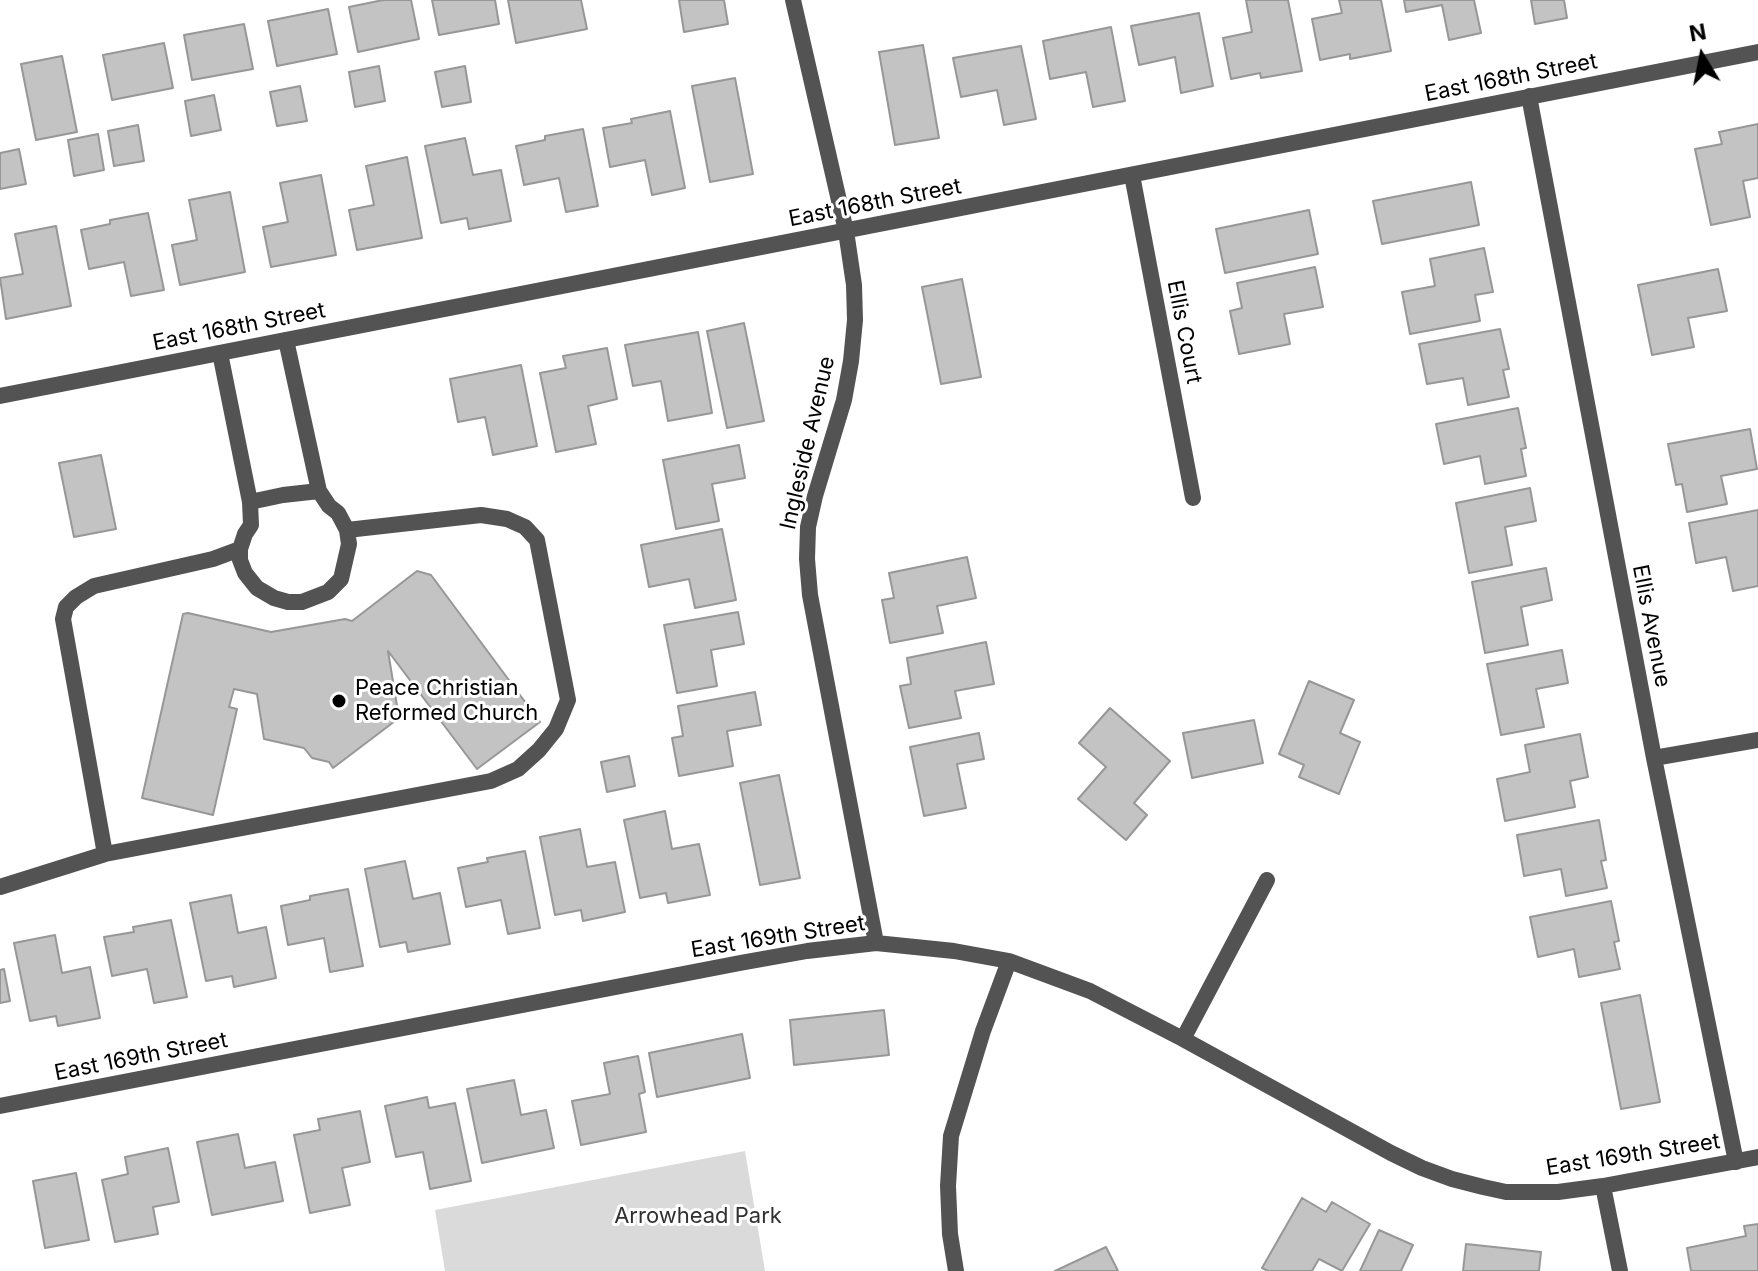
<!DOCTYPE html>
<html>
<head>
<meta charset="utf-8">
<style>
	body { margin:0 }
	#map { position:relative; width:1758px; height:1271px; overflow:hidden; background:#fff; font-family:Inter,sans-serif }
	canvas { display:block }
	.north { position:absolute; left:1662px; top:16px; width:80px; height:80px; -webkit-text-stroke:6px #fff; paint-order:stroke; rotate:350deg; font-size:22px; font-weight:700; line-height:32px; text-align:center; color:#000 }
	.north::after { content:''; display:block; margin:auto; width:28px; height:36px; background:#000; clip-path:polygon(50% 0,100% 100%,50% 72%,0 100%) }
</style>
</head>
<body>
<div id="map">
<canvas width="1758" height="1271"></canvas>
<div class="north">N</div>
</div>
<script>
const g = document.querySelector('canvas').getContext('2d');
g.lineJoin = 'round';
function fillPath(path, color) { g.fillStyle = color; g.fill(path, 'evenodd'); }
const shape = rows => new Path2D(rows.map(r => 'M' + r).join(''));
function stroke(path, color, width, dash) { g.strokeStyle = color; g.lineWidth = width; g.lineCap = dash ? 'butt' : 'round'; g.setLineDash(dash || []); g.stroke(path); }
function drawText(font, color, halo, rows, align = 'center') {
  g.font = font + ' Inter,sans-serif'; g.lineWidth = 6; g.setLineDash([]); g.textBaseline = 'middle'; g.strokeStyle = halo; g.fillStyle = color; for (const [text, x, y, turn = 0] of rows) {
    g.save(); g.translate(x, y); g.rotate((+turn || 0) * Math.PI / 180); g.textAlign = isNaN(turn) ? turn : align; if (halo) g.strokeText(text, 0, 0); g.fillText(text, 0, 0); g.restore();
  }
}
fillPath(shape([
	[745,1151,765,1271,445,1271,435,1210]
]), '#dadada');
const building = shape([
	[383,0,411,0,419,39,358,52,349,7,383,0],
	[432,0,495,0,499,24,439,35,432,0],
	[508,0,581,0,587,29,516,43,508,0],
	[679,0,724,0,728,24,684,32,679,0],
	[1246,0,1288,0,1302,71,1261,78,1260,73,1231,79,1223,38,1252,32,1246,0],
	[1339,0,1381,0,1391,51,1350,59,1350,54,1320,60,1312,19,1342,13,1339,0],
	[1404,0,1474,0,1481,33,1449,40,1442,5,1406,12,1404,0],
	[1531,0,1564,0,1567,18,1535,24,1531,0],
	[328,9,337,54,277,66,268,21,328,9],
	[1199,13,1213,86,1181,93,1175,57,1139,65,1131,26,1199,13],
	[244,24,253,69,192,80,184,35,244,24],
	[1111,27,1125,101,1093,107,1086,72,1050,79,1043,41,1111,27],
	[164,43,173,88,112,100,103,55,164,43],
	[923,45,939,138,895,145,879,52,923,45],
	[1021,46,1036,119,1004,125,997,90,961,97,953,58,1021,46],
	[62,56,77,132,36,140,21,64,62,56],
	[379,66,385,101,355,107,349,72,379,66],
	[465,66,471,102,442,107,435,72,465,66],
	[735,78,753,174,710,182,692,86,735,78],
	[300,86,307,121,277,126,270,92,300,86],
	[214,95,221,130,191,136,185,101,214,95],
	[670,111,685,188,652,195,645,160,610,167,603,128,632,123,631,119,670,111],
	[1758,124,1758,178,1743,181,1750,217,1711,225,1695,149,1722,144,1719,132,1758,124],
	[138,125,144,161,114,166,108,131,138,125],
	[583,129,598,206,566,212,559,178,524,185,516,146,545,140,545,136,583,129],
	[98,134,104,170,74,176,68,140,98,134],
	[465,138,473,175,501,170,511,221,469,229,467,218,441,223,425,146,465,138],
	[19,149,26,184,0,189,0,153,19,149],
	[407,157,422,238,357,250,349,210,374,205,366,166,407,157],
	[321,175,336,255,271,267,263,227,288,222,280,183,321,175],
	[1471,182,1479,225,1382,244,1373,201,1471,182],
	[230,192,245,272,180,285,172,245,197,240,189,200,230,192],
	[1309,210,1318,254,1225,273,1216,229,1309,210],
	[148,213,164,290,131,296,124,262,89,269,81,230,110,224,110,220,148,213],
	[56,226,71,306,6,319,0,278,23,274,15,234,56,226],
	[1484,248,1493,292,1475,295,1480,321,1410,334,1402,292,1435,286,1430,259,1484,248],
	[1315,267,1323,307,1284,314,1290,344,1239,354,1230,311,1242,308,1237,283,1315,267],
	[1718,269,1727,311,1688,318,1694,347,1652,355,1638,285,1718,269],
	[962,279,981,377,941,384,922,287,962,279],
	[744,323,764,421,727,428,707,331,744,323],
	[1500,329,1509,369,1503,370,1509,397,1468,405,1463,378,1427,384,1419,344,1500,329],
	[698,332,712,413,668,421,661,381,633,386,625,345,698,332],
	[607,348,617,399,588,406,596,444,556,452,540,373,566,368,563,356,607,348],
	[521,365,537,446,493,455,485,417,458,422,450,379,521,365],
	[1518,408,1526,448,1521,449,1526,476,1485,484,1480,456,1444,464,1436,424,1518,408],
	[1750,429,1757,469,1721,476,1727,504,1687,512,1682,484,1676,485,1668,444,1750,429],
	[739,445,745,478,712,484,719,521,676,529,663,460,739,445],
	[101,455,116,529,74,537,59,463,101,455],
	[1530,488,1536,521,1505,527,1512,565,1469,573,1456,503,1530,488],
	[1758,510,1758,586,1733,591,1726,557,1696,563,1689,523,1758,510],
	[722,529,736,600,695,608,689,579,649,587,641,545,722,529],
	[967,557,976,598,937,606,943,633,890,643,882,600,894,598,889,573,967,557],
	[1546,568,1552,600,1521,607,1528,645,1485,653,1472,582,1546,568],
	[417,571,431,575,540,722,477,769,388,651,399,718,333,768,329,762,312,758,304,748,264,739,257,694,234,689,229,707,237,709,213,815,142,798,183,614,188,613,271,632,345,619,352,621,417,571],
	[738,612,744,644,711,650,717,686,677,693,664,625,738,612],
	[986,642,994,684,955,691,961,718,909,728,900,686,911,684,907,658,986,642],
	[1562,650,1568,683,1536,689,1544,727,1501,735,1487,664,1562,650],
	[1309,681,1354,700,1340,733,1360,742,1339,794,1299,777,1304,765,1279,754,1309,681],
	[755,692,761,725,727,731,733,766,679,776,672,738,683,736,678,706,755,692],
	[1110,708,1170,761,1134,803,1147,815,1126,840,1078,799,1106,767,1079,743,1110,708],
	[1254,720,1263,763,1192,778,1183,733,1254,720],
	[979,733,984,759,957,764,966,808,924,816,910,747,979,733],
	[1580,734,1588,777,1570,781,1575,807,1505,821,1497,779,1530,772,1525,745,1580,734],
	[629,756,635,786,607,792,601,762,629,756],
	[779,775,800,878,760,885,740,783,779,775],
	[665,811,672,849,699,844,710,895,668,903,666,893,640,898,624,820,665,811],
	[1599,820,1606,860,1601,861,1607,888,1566,896,1561,869,1524,876,1517,835,1599,820],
	[580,829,587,867,615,862,625,912,583,921,581,910,555,915,540,837,580,829],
	[525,851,540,928,508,934,501,900,466,907,458,868,488,862,487,858,525,851],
	[405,861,413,899,440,893,450,944,408,952,406,942,380,947,365,869,405,861],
	[348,889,363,966,330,972,324,938,288,945,281,906,310,900,310,896,348,889],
	[231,895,238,933,266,927,276,978,234,987,232,976,206,981,190,903,231,895],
	[1611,901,1619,941,1614,942,1620,969,1579,977,1574,949,1538,957,1530,917,1611,901],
	[171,920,187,997,154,1003,147,969,112,976,104,937,134,932,133,927,171,920],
	[55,935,62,973,90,967,100,1018,58,1026,56,1016,30,1021,14,943,55,935],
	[4,969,10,1001,0,1003,0,970,4,969],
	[1640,995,1660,1102,1621,1109,1601,1003,1640,995],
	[884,1010,889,1055,794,1065,790,1020,884,1010],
	[742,1034,750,1078,657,1097,649,1053,742,1034],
	[638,1056,645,1092,639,1094,646,1132,581,1145,572,1101,610,1094,604,1063,638,1056],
	[514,1080,521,1115,546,1110,554,1148,482,1163,467,1089,514,1080],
	[427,1097,429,1108,455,1103,471,1181,430,1189,423,1152,396,1157,385,1106,427,1097],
	[360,1111,370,1162,342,1168,350,1205,310,1213,294,1135,320,1130,318,1119,360,1111],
	[238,1134,245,1168,275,1162,283,1201,212,1215,197,1142,238,1134],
	[168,1148,179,1202,153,1207,158,1234,115,1242,102,1180,128,1174,125,1157,168,1148],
	[76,1173,89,1240,45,1248,33,1181,76,1173],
	[1302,1198,1326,1212,1332,1202,1370,1224,1342,1271,1319,1259,1312,1271,1268,1271,1262,1268,1302,1198],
	[1758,1224,1758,1271,1691,1271,1687,1248,1746,1236,1744,1226,1758,1224],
	[1379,1230,1413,1245,1401,1271,1360,1271,1379,1230],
	[1466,1244,1541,1252,1539,1271,1463,1271,1466,1244],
	[1106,1247,1118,1271,1055,1271,1106,1247]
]);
fillPath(building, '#c3c3c3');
stroke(building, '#979797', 2);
stroke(shape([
	[220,353,250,502,251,525,245,534,240,549,240,560,245,573,257,588,274,598,288,602,302,602,328,592,341,579,349,544,347,530,338,513,329,506,319,491,286,340],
	[250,502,283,495,319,491],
	[105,854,63,619,66,607,76,597,94,586,213,559,240,549],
	[0,887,105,854,491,781,518,769,539,750,556,729,568,700,537,540,525,527,507,519,481,515,347,530]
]), '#535353', 16);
stroke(shape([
	[793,0,846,231,854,285,855,320,851,361,844,400,815,496,808,527,807,559,810,595,876,943],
	[1529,96,1654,758,1736,1162],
	[1132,175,1193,498],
	[0,396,1758,52],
	[1654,758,1758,740],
	[1183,1039,1267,880],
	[0,1106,740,963,807,951,876,943,954,951,1009,961,1090,991,1183,1039,1391,1153,1422,1168,1452,1179,1483,1187,1506,1192,1558,1192,1603,1186,1758,1157],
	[1603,1186,1620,1271],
	[956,1271,950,1234,948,1186,951,1136,983,1031,1009,961]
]), '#535353', 16);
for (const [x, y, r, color] of [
	[339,701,8,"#000"]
]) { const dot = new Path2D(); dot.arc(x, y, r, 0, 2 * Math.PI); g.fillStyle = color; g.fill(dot); stroke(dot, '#fff', 3); }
drawText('22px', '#000', '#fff', [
	["East 168th Street",1511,78,-11],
	["East 168th Street",875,203,-11],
	["East 168th Street",239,327,-11],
	["Ellis Court",1184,332,79],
	["Ingleside Avenue",808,443,-77],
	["Ellis Avenue",1651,626,79],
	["East 169th Street",778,937,-9],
	["East 169th Street",141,1057,-11],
	["East 169th Street",1633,1155,-9]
]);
drawText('22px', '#000', '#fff', [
	["Peace Christian",355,688],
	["Reformed Church",355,713]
], 'left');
drawText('22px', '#313131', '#fff', [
	["Arrowhead Park",698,1216]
]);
</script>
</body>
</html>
